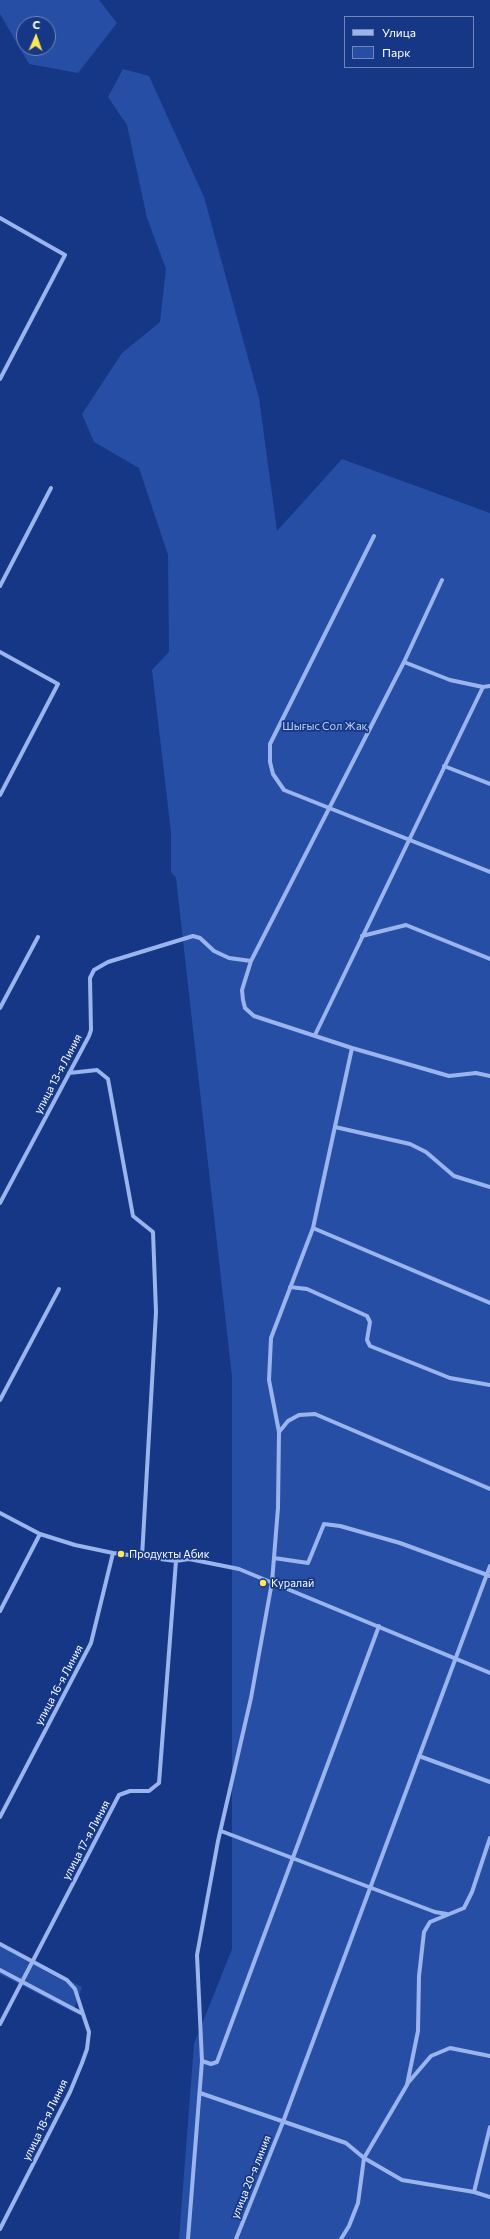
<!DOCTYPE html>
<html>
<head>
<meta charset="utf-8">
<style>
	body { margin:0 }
	#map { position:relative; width:490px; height:2239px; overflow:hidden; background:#153786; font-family:Commissioner,sans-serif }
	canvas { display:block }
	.legend { position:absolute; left:344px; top:16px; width:130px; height:52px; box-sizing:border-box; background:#153786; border:1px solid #7387b6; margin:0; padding:5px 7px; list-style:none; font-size:12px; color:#fff }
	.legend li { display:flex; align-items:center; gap:8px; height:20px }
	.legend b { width:20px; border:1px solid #7387b6 }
	.north { position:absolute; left:16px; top:16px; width:40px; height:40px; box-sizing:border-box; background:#153786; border:1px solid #7387b6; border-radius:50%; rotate:2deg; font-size:11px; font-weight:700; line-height:16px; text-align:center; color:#fff }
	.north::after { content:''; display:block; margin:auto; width:14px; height:18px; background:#ffe657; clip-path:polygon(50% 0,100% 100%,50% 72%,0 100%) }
</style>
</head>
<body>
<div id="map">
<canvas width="490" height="2239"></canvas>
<ul class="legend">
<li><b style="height:5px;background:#9ab4ee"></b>Улица</li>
<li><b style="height:11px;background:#274ea5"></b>Парк</li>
</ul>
<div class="north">С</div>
</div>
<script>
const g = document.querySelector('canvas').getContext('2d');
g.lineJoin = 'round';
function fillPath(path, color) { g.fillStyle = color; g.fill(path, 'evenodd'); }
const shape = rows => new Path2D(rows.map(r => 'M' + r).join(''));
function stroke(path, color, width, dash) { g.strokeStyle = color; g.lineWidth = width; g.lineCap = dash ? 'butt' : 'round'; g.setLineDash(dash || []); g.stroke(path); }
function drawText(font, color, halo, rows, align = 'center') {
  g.font = font + ' Commissioner,sans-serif'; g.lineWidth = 3.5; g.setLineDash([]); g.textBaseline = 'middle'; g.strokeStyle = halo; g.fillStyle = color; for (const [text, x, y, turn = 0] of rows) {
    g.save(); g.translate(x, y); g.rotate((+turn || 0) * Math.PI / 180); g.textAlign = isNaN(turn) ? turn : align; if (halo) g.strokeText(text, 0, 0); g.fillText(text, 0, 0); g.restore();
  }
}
fillPath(shape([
	[0,0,99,0,117,23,78,73,29,64,0,14],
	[24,24,48,24,48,48,24,48],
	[123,69,149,76,204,197,259,398,277,531,342,459,490,513,490,2239,179,2239,194,2044,232,1949,232,1377,176,878,171,872,171,832,152,670,169,652,168,555,139,468,94,442,82,414,122,353,160,322,166,269,147,218,127,125,108,97],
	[0,1944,82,1987,73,2012,0,1974]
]), '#274ea5');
stroke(shape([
	[0,218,65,255,0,379],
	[374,536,270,744,270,762,273,774,284,790,490,872],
	[442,580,404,662,251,961,242,990,243,1000,245,1008,254,1016,352,1048,449,1076,476,1073,490,1076],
	[0,586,51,488],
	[0,652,58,684,0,795],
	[404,662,450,680,483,687,490,686],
	[444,766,490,784],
	[362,936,406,925,490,959],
	[0,1008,38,937],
	[315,1035,483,687],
	[69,1073,97,1070,108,1079,133,1216,153,1232,156,1312,142,1557],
	[335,1127,410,1144,426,1152,454,1176,490,1187],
	[0,1203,89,1036,91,1030,90,978,94,970,108,962,193,936,200,938,214,951,229,958,251,961],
	[313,1228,490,1303],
	[290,1287,307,1289,367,1316,370,1322,367,1340,370,1346,450,1378,490,1385],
	[0,1400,59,1289],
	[279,1432,288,1421,299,1415,315,1414,490,1489],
	[0,1513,40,1534,75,1545,113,1553,176,1561,189,1559,239,1569,490,1673],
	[274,1558,308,1563,324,1524,340,1526,400,1543,490,1576],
	[0,1611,40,1534],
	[419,1756,490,1782],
	[0,1817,91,1643,113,1553],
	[221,1831,435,1912,447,1914],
	[490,1838,472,1892,464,1908,430,1922,424,1932,419,1976,418,2031,407,2085,364,2158,402,2180,474,2192,490,2197],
	[0,1944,67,1980,75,1989,83,2014,0,1970],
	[0,2024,119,1795,130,1791,149,1791,159,1783,176,1561],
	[202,2061,211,2064,217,2062,379,1626],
	[407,2084,431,2056,450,2048,490,2056],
	[200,2093,346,2143,364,2158,358,2203,349,2226,341,2239],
	[474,2192,490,2127],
	[0,2229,70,2092,82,2063,87,2049,89,2032,83,2014],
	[188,2239,202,2061,197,1955,218,1841,251,1698,272,1582,278,1508,279,1432,269,1380,271,1338,313,1228,352,1048],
	[236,2239,283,2122,490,1566]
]), '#9ab4ee', 4);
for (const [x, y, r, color] of [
	[121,1554,4,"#ffe657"],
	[263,1583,4,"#ffe657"]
]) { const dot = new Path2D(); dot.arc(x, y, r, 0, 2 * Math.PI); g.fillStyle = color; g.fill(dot); stroke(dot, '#153786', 1.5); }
drawText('11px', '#c0d2fa', '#153786', [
	["Шығыс Сол Жақ",325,726]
]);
drawText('11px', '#fff', '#153786', [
	["улица 13-я Линия",58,1074,-62],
	["улица 16-я Линия",59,1685,-62],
	["улица 17-я Линия",86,1840,-62],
	["улица 18-я Линия",45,2120,-64],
	["улица 20-я линия",251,2177,-68]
]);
drawText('11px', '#fff', '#153786', [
	["Продукты Абик",129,1554],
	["Куралай",271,1583]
], 'left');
</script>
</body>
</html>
